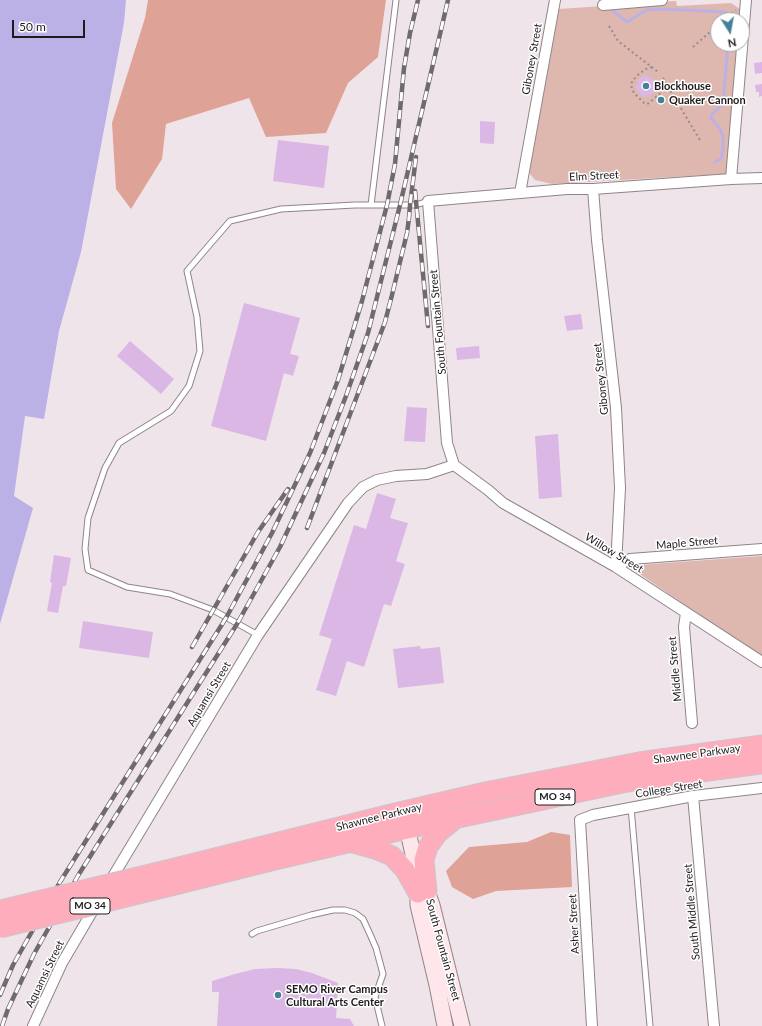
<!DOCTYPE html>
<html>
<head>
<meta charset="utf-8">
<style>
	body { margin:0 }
	#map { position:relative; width:762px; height:1026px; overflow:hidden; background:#f0e4eb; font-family:Lato,sans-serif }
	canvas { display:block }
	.north { position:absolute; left:710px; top:12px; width:40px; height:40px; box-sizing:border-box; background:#fff; border:1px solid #a5a4a5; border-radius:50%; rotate:169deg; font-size:11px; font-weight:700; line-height:16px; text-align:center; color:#1f1b1d }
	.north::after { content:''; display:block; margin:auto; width:14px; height:18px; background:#438296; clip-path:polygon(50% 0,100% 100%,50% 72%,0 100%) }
	.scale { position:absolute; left:12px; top:20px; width:73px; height:18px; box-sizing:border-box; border:2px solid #1f1b1d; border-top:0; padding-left:5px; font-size:12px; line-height:14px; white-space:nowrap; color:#1f1b1d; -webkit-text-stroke:3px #fff; paint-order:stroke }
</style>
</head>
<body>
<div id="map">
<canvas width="762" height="1026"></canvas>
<div class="north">N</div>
<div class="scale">50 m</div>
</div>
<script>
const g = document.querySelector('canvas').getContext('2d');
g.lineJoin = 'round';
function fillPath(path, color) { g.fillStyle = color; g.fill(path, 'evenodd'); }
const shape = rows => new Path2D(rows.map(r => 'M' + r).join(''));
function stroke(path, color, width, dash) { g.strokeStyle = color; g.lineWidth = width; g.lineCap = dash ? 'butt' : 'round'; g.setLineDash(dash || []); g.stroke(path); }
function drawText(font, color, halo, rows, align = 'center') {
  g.font = font + ' Lato,sans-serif'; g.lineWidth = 3; g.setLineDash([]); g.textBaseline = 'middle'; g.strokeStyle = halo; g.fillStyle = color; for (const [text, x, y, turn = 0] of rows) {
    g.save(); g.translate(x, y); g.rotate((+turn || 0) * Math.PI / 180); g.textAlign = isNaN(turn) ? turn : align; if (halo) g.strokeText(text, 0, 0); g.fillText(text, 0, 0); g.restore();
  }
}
fillPath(shape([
	[676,1,677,6,731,3,740,9,740,20,718,20,718,44,738,44,730,169,725,174,552,184,535,180,530,174,530,168,559,9],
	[762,556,762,658,637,572,638,565]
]), '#deb7af');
fillPath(shape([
	[148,0,386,0,378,57,348,83,326,133,266,137,249,98,166,124,162,159,131,209,116,189,112,123,145,18],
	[551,832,570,835,572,887,496,891,473,899,452,887,446,871,469,847,527,842]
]), '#dea296');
fillPath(shape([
	[0,0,126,0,124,23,81,252,59,331,44,419,25,416,14,496,33,508,0,624]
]), '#bcb1e6');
stroke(shape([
	[612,10,627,22,646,10,662,9,726,12,728,14],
	[730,20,731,17],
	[715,162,721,159,723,149,723,136,719,127,711,118,712,114,723,104,728,44]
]), '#bcb1e6', 3);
fillPath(shape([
	[762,62,762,73,755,74,754,63],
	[646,74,649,78,651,77,656,82,654,84,658,89,649,96,648,94,643,98,635,87,639,83,637,81],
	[762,84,762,96,759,97,759,92,756,92,755,85],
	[480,121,495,122,494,144,480,143],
	[278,140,329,146,324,188,273,181],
	[244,303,300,318,290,354,299,356,293,376,284,373,266,441,211,426],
	[581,314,583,329,567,331,564,316],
	[130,341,174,379,161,394,117,356],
	[479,346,480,358,457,360,456,348],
	[407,407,427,408,425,442,404,441],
	[558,434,562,497,539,499,535,436],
	[377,493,396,499,390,518,408,523,396,561,405,564,391,606,384,604,364,667,347,661,336,696,316,690,332,639,319,635,354,525,366,529],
	[54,555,71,558,66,586,63,586,58,613,47,611,52,583,50,582],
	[83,621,153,632,149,658,79,648],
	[420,646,421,649,440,647,444,683,398,688,393,649],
	[278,968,296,969,312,973,338,983,336,1018,350,1019,354,1026,217,1026,219,992,212,992,212,981,235,974,255,969]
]), '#dab7e5');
const lane = shape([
	[371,205,396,0],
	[258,635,213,610,170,594,127,587,88,570,85,549,88,518,105,468,119,443,171,411,189,386,200,351,197,317,187,271,230,221,281,209,355,205,416,205,428,201],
	[631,807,650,1026],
	[252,934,257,931,311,915,333,910,345,910,355,913,363,919,369,932,376,948,383,974,375,997,382,1026]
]);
const street = shape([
	[603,5,662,0],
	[731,179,746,0],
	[593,189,597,240,616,408,620,488,616,567],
	[520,193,555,0],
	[454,465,488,490,503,503,616,567,762,662],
	[616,567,630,559,762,549],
	[686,613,684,627,692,723],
	[693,796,714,1026],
	[109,883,258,635,348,503,363,487,377,480,396,476,427,474,454,465,447,443,428,201,520,193,567,189,593,189,731,179,762,178],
	[33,1026,62,963,96,905],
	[592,1026,580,820,593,815,693,796,762,788]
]);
const secondary = shape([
	[405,819,418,876,418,905,437,985,445,1026],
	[421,881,427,891,432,905,462,1026]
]);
const highway = shape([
	[353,843,375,849,392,856,405,870,418,893],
	[175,868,391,814,485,792,639,762,762,745],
	[179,884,275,860,407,829,627,782,762,764],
	[427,891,424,860,428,847,438,833,454,820]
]);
stroke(lane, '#8f848a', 7);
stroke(street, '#8f848a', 12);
stroke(secondary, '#8f848a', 17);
stroke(highway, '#c9c8c9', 21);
stroke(shape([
	[724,20,736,10],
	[609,26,618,41,658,72],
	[693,47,718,25],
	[652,67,646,69,639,74,633,80,631,84,632,89,634,93,644,103,647,104,649,103,664,90,666,82],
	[663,78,701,142]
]), '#948c91', 2, [2, 3]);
stroke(lane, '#fff', 5);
stroke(street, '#fff', 10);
stroke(secondary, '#ffe6eb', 15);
stroke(highway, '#feadbd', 19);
const rail = shape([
	[415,191,428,326],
	[307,528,385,322,392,295,407,233,409,218,410,205,416,157],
	[192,647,258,532,288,489],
	[0,995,13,965,60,882,226,618,272,533,310,453,338,380,362,301,387,205,395,164,404,68,410,33,418,0],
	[2,1026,8,1009,34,954,79,874,237,624,280,547,324,453,346,396,368,333,400,205,448,0]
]);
stroke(rail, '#70696d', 4.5);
stroke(rail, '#fff', 3, [9]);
const highwayBridge = shape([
	[0,910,175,868],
	[0,928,179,884]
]);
stroke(highwayBridge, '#c9c8c9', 21, []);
stroke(highwayBridge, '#feadbd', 19);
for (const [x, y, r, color] of [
	[646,86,4,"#438296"],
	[661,100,4,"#438296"],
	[278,995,4,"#438296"]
]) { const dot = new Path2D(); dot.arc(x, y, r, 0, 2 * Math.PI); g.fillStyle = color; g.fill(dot); stroke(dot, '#fff', 1.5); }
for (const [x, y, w] of [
	[555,797,40],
	[90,906,40]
]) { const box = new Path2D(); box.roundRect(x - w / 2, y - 8, w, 16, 3); g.fillStyle = '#fff'; g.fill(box); stroke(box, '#1f1b1d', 1); }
drawText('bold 10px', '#1f1b1d', null, [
	["MO 34",555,797],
	["MO 34",90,906]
]);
drawText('11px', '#1f1b1d', '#fff', [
	["Giboney Street",532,59,-80],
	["Elm Street",594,176,-3],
	["South Fountain Street",438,322,-95],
	["Giboney Street",601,379,-96],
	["Maple Street",687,543,-5],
	["Willow Street",614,553,31],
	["Middle Street",675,669,-95],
	["Aquamsi Street",209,694,-59],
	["Shawnee Parkway",697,754,-8],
	["College Street",669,789,-9],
	["Shawnee Parkway",379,817,-14],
	["South Middle Street",692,912,-95],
	["Asher Street",574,924,-93],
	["South Fountain Street",443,950,75],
	["Aquamsi Street",45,974,-64]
]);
drawText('bold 11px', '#1f1b1d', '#fff', [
	["Blockhouse",654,86],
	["Quaker Cannon",669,100],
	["SEMO River Campus",286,989],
	["Cultural Arts Center",286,1002]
], 'left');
</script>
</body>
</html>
